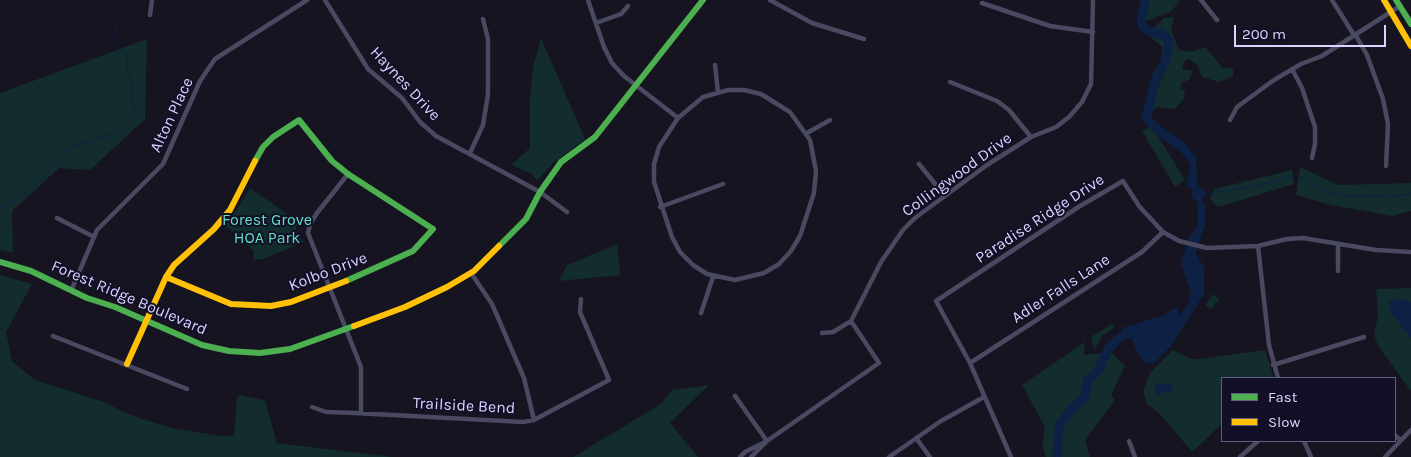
<!DOCTYPE html>
<html>
<head>
<meta charset="utf-8">
<style>
	body { margin:0 }
	#map { position:relative; width:1411px; height:457px; overflow:hidden; background:#161421; font-family:Karla,sans-serif }
	canvas { display:block }
	.legend { position:absolute; left:1221px; top:377px; width:175px; height:65px; box-sizing:border-box; background:#130f26; border:1px solid #625e7d; margin:0; padding:6px 9px; list-style:none; font-size:15px; color:#d9d4ff }
	.legend li { display:flex; align-items:center; gap:10px; height:25px }
	.legend b { width:25px; border:1px solid #625e7d }
	.scale { position:absolute; left:1234px; top:25px; width:152px; height:22px; box-sizing:border-box; border:2px solid #d9d4ff; border-top:0; padding-left:6px; font-size:15px; line-height:18px; white-space:nowrap; color:#d9d4ff; -webkit-text-stroke:4px #130f26; paint-order:stroke }
</style>
</head>
<body>
<div id="map">
<canvas width="1411" height="457"></canvas>
<ul class="legend">
<li><b style="height:6px;background:#4caf50"></b>Fast</li>
<li><b style="height:6px;background:#ffc107"></b>Slow</li>
</ul>
<div class="scale">200 m</div>
</div>
<script>
const g = document.querySelector('canvas').getContext('2d');
g.lineJoin = 'round';
function fillPath(path, color) { g.fillStyle = color; g.fill(path, 'evenodd'); }
const shape = rows => new Path2D(rows.map(r => 'M' + r).join(''));
function stroke(path, color, width, dash) { g.strokeStyle = color; g.lineWidth = width; g.lineCap = dash ? 'butt' : 'round'; g.setLineDash(dash || []); g.stroke(path); }
function drawText(font, color, halo, rows, align = 'center') {
  g.font = font + ' Karla,sans-serif'; g.lineWidth = 4; g.setLineDash([]); g.textBaseline = 'middle'; g.strokeStyle = halo; g.fillStyle = color; for (const [text, x, y, turn = 0] of rows) {
    g.save(); g.translate(x, y); g.rotate((+turn || 0) * Math.PI / 180); g.textAlign = isNaN(turn) ? turn : align; if (halo) g.strokeText(text, 0, 0); g.fillText(text, 0, 0); g.restore();
  }
}
fillPath(shape([
	[1147,0,1180,0,1172,11,1145,22],
	[1174,17,1171,30,1179,50,1191,52,1205,47,1223,68,1233,68,1233,76,1219,82,1202,77,1197,65,1189,59,1184,62,1182,69,1193,71,1189,80,1182,82,1180,89,1185,92,1184,99,1175,109,1157,107,1149,116,1153,73,1161,61,1162,47,1147,34,1164,18],
	[541,38,585,139,552,164,537,181,531,173,511,165,530,148,530,98,533,67],
	[147,39,145,119,90,170,59,168,12,211,13,253,0,250,0,93],
	[1152,126,1185,180,1175,187,1142,131],
	[1300,167,1338,185,1411,183,1411,211,1392,216,1330,205,1296,195],
	[1292,170,1294,184,1218,207,1210,199,1214,189],
	[250,188,299,222,296,227,296,232,304,242,263,259,253,260,254,251,226,226],
	[617,244,620,275,559,281,567,265],
	[0,275,32,284,6,332,12,361,35,380,98,400,136,417,172,428,222,436,234,436,237,395,265,400,277,443,393,457,0,457],
	[1411,288,1411,391,1378,346,1374,334,1378,316,1376,289],
	[1213,294,1219,299,1211,309,1205,305],
	[1112,324,1114,328,1102,336,1094,350,1091,337],
	[1085,342,1084,355,1111,352,1125,366,1111,395,1115,400,1085,440,1090,457,1046,457,1042,445,1045,427,1022,385],
	[1173,350,1191,359,1200,359,1265,350,1274,378,1222,378,1222,424,1192,452,1159,413,1147,404,1143,391,1150,373],
	[709,385,670,423,698,457,573,457,661,404,672,390]
]), '#132c2d');
fillPath(shape([
	[1179,138,1196,156,1197,184,1207,194,1201,199,1205,204,1205,225,1196,253,1204,267,1204,294,1171,346,1154,363,1145,363,1136,350,1132,339,1125,334,1122,328,1162,316,1174,308,1178,309,1179,316,1188,304,1191,293,1181,264,1189,237,1198,226,1198,203,1192,197,1192,189,1186,185,1191,165,1175,144,1175,139],
	[1394,299,1408,300,1411,302,1411,338,1391,312,1389,301],
	[1172,383,1173,391,1163,391,1160,395,1155,392,1155,384]
]), '#0d2144');
stroke(shape([
	[1207,194,1260,185,1296,175,1327,192,1337,195,1390,197,1411,194],
	[0,208,35,187,66,149,123,130,133,117,135,111,130,97,133,83,128,71,127,55,118,46,114,36,116,21,137,9,140,0]
]), '#0d2144', 1);
stroke(shape([
	[1145,0,1141,20,1143,27,1154,33,1162,33,1169,41,1167,57,1155,82,1146,117,1157,129,1182,147],
	[1057,457,1059,427,1071,409,1086,396,1087,381,1099,370,1108,349,1117,340,1125,334,1136,332]
]), '#0d2144', 9);
stroke(shape([
	[325,0,368,69,402,98,420,122,436,136,540,192,567,212],
	[588,0,604,47,612,63,624,76,678,118],
	[770,0,812,23,864,39],
	[1201,0,1217,20],
	[1332,0,1354,35],
	[982,3,1050,26,1093,32],
	[150,15,152,0],
	[596,23,621,14,628,6],
	[1355,34,1367,55,1383,99,1388,124,1386,166],
	[715,65,718,92],
	[1292,69,1302,88,1315,127,1315,144,1312,158],
	[950,82,997,101,1009,110,1031,137],
	[728,90,744,90,761,94,790,112,810,140,816,171,814,193,800,236,791,251,779,264,764,273,735,280,707,274,693,265,680,252,672,237,654,182,654,164,659,147,678,118,703,97,728,90],
	[1230,120,1237,107,1274,80,1301,64,1322,56,1400,6],
	[807,133,830,120],
	[470,153,483,125,488,94,488,39,483,19],
	[919,164,945,196],
	[348,174,317,213,310,224,308,233,361,367,361,413],
	[660,207,723,184],
	[57,218,94,237],
	[1258,246,1269,345,1278,378],
	[1338,271,1338,244],
	[471,273,492,304,524,378,534,420],
	[71,291,97,230,163,164,200,81,215,59,307,0],
	[701,313,713,277],
	[851,321,881,262,903,230,915,218,987,165,1031,137,1056,127,1069,117,1082,102,1091,84,1093,0],
	[822,333,833,332,851,321],
	[53,336,187,389],
	[970,363,1142,252,1163,232],
	[1273,365,1364,337],
	[735,396,767,441],
	[312,407,326,412,355,413,523,422,534,420,609,380,580,312,581,299],
	[1395,435,1400,440],
	[916,438,930,457],
	[1129,441,1135,457],
	[1304,441,1311,457],
	[740,457,745,452,767,441,879,363,851,321],
	[751,457,766,442],
	[889,457,941,421,984,397],
	[1011,457,970,363,936,301,1080,206,1123,181,1139,206,1163,232,1179,241,1207,248,1258,246,1287,239,1303,238,1376,250,1411,252],
	[1240,457,1258,441],
	[1385,457,1411,430]
]), '#4a4962', 4.5);
stroke(shape([
	[1396,0,1411,24],
	[255,161,263,147,273,137,299,120,332,161,348,174,433,229,413,251,346,281],
	[499,246,526,219,540,192,561,162,595,137,703,0],
	[0,262,31,271,87,298,115,307,202,345,229,351,260,353,290,349,354,326]
]), '#4caf50', 6);
stroke(shape([
	[1384,0,1411,46],
	[166,277,231,304,271,306,291,302,346,281],
	[354,326,405,307,447,287,474,271,499,246],
	[127,364,166,277,174,265,214,229,230,210,255,161]
]), '#ffc107', 6);
drawText('16px', '#d9d4ff', '#130f26', [
	["Haynes Drive",405,84,47],
	["Alton Place",172,115,-65],
	["Collingwood Drive",957,175,-36],
	["Paradise Ridge Drive",1040,219,-33],
	["Kolbo Drive",328,272,-21],
	["Adler Falls Lane",1061,289,-33],
	["Forest Ridge Boulevard",129,298,23],
	["Trailside Bend",464,406,3]
]);
drawText('16px', '#5fe0c0', '#130f26', [
	["Forest Grove",267,220],
	["HOA Park",267,238]
]);
</script>
</body>
</html>
